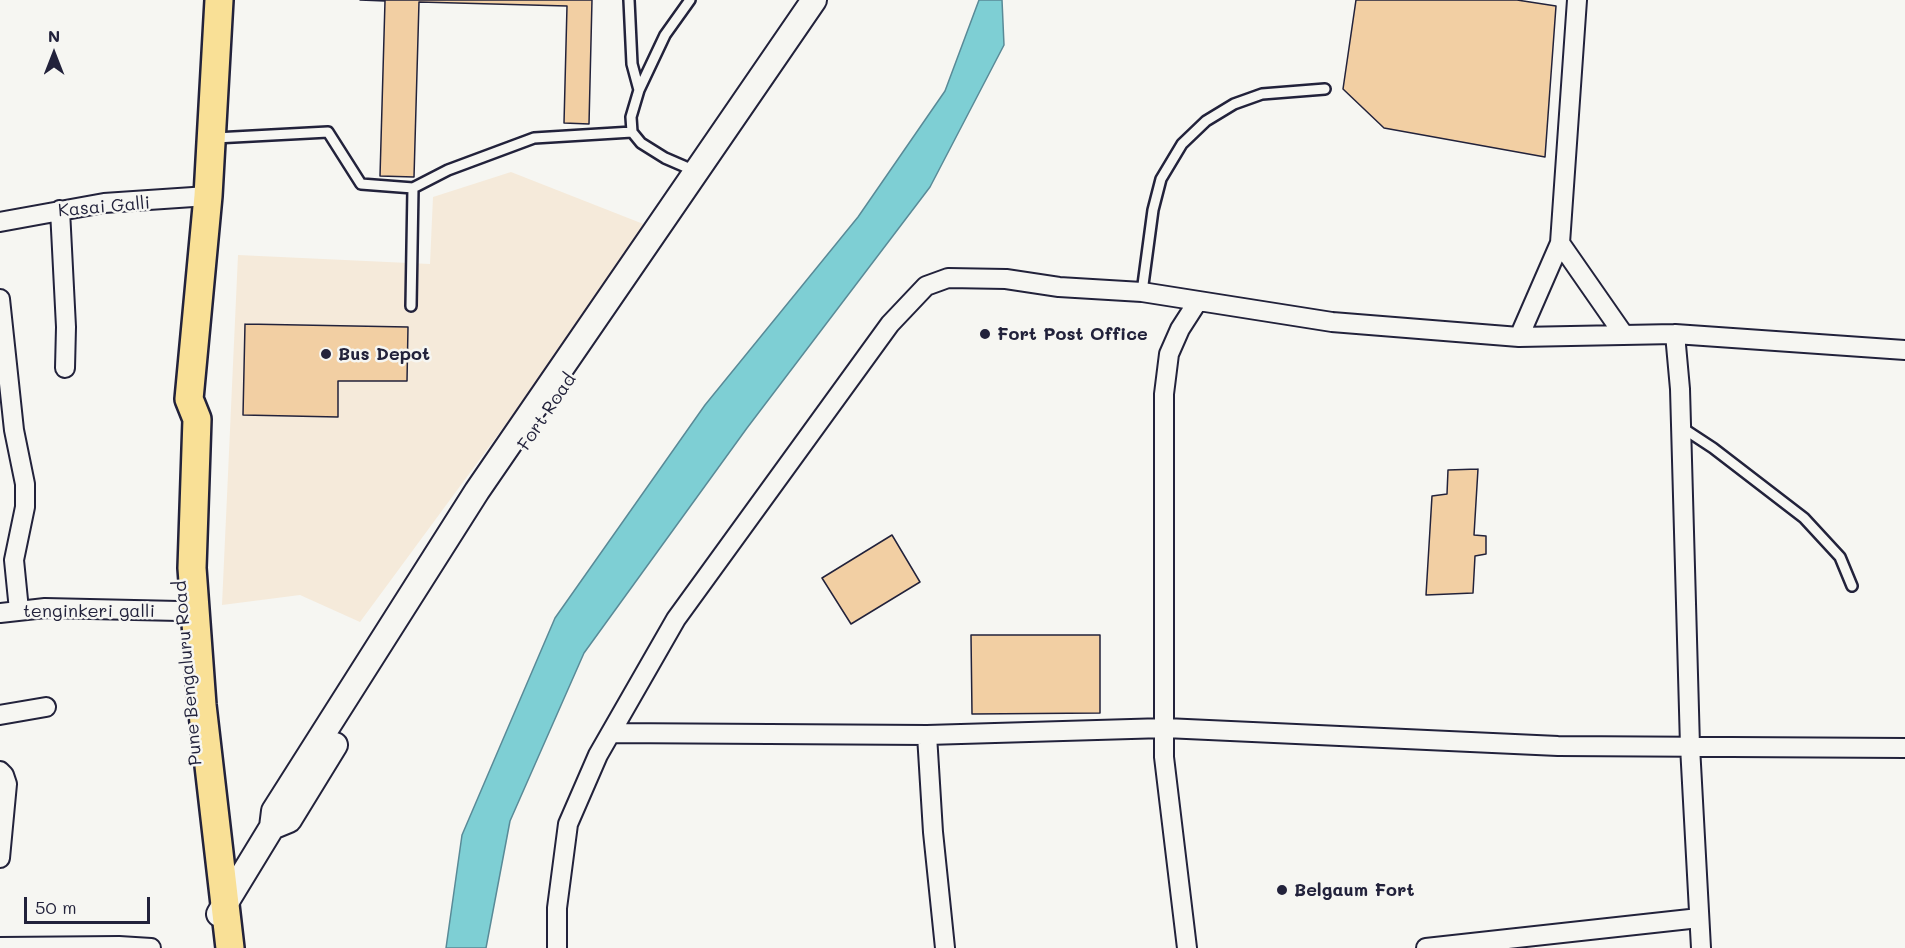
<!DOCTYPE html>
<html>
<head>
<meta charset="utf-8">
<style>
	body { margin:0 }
	#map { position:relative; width:1905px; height:948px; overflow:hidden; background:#f6f6f2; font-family:Mali,sans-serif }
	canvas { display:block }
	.north { position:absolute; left:24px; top:24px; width:60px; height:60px; -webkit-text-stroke:4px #f6f6f2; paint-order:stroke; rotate:0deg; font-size:16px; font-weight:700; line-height:24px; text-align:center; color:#22223b }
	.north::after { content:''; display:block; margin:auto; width:21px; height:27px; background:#22223b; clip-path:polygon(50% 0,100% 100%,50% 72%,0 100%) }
	.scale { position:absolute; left:24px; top:897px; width:126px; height:27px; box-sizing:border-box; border:3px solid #22223b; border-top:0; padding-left:8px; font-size:18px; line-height:21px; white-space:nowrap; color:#22223b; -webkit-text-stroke:4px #f6f6f2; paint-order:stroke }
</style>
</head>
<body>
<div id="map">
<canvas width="1905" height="948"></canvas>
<div class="north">N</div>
<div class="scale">50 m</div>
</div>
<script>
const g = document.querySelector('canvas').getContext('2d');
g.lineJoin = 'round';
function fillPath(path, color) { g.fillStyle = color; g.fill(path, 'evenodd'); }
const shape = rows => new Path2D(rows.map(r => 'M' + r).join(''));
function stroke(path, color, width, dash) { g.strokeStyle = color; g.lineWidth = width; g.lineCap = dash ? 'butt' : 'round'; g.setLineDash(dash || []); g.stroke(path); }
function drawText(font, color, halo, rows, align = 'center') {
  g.font = font + ' Mali,sans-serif'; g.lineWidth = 5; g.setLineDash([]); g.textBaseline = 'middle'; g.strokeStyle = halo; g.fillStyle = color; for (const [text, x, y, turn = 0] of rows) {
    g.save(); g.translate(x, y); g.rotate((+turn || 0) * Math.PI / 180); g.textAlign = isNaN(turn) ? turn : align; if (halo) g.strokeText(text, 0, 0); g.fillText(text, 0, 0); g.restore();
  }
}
fillPath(shape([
	[511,172,651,227,360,622,300,595,222,605,238,255,430,264,433,197]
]), '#f5eada');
const water = shape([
	[979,0,1002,0,1004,45,930,187,747,428,584,653,510,821,486,948,446,948,462,835,555,618,705,405,858,217,945,91,979,0]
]);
fillPath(water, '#7ecfd4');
stroke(water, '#598a97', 1.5);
const building = shape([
	[360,0,592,0,589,124,564,123,567,6,419,2,414,177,380,176,385,1,360,0],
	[1356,0,1517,0,1556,6,1545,157,1384,128,1343,89,1356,0],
	[245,324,408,327,407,381,338,381,338,417,243,415,245,324],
	[1478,469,1474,535,1486,536,1486,554,1475,556,1473,593,1426,595,1432,496,1447,494,1448,470,1478,469],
	[892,535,920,582,851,624,822,578,892,535],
	[971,635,1100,635,1100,713,972,714,971,635]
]);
fillPath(building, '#f2cfa3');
stroke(building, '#22223b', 1.5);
const service = shape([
	[629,0,632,64,639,90],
	[690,0,665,35,639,90,631,117,632,132,641,143,665,158,695,171],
	[215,138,328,132,361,184,413,188,448,170,534,138,632,132],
	[1142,292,1153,210,1161,179,1182,144,1206,121,1234,104,1262,94,1325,89],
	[411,306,413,188],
	[1681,427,1713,448,1804,518,1840,557,1852,586]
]);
const minor = shape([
	[60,210,66,327,65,368],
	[0,222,104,203,208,196],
	[1560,243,1624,335],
	[0,299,14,430,25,484,25,507,14,560,19,610],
	[1675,334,1680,389,1690,746,1701,948],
	[1519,337,1560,243,1577,0],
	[0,613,45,608,179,611],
	[0,715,46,707],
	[611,733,927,735,1165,728,1558,746,1905,748],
	[927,735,933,832,945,948],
	[0,771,4,775,7,784,0,858],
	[0,947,119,946,151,948],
	[557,948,557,908,568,824,598,755,676,619,890,324,926,286,948,278,1006,279,1059,287,1142,292,1332,322,1519,337,1675,334,1905,350],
	[1187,948,1164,757,1164,394,1169,354,1180,329,1198,301],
	[1426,948,1699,918]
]);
const secondary = shape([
	[272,827,289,820,335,745],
	[219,914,272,827,274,811,477,491,814,0]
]);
const primary = shape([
	[219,0,208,196,189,399,197,419,192,568,202,705,230,948]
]);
stroke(service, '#22223b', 14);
stroke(minor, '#22223b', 22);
stroke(secondary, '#22223b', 28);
stroke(primary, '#22223b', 32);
stroke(service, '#f6f6f2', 9);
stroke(minor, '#f6f6f2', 18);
stroke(secondary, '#f6f6f2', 24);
stroke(primary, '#f9e096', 27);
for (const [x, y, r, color] of [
	[985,334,6,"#22223b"],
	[326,354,6,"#22223b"],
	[1282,890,6,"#22223b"]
]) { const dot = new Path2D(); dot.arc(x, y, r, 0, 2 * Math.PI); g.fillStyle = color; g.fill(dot); stroke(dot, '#f6f6f2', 2); }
drawText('18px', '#22223b', '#f6f6f2', [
	["Kasai Galli",104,207,-5],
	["Fort Road",547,412,-56],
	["tenginkeri galli",89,611],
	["Pune Bengaluru Road",188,673,-95]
]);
drawText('bold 18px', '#22223b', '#f6f6f2', [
	["Fort Post Office",997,334],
	["Bus Depot",338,354],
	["Belgaum Fort",1294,890]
], 'left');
</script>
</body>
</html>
